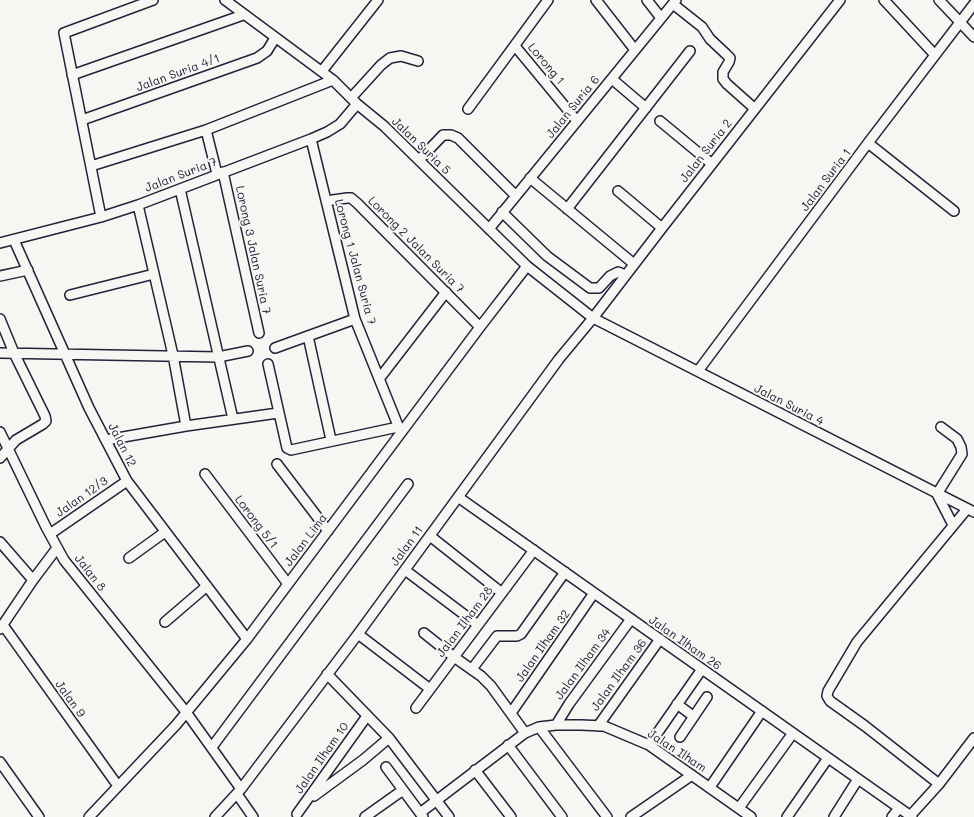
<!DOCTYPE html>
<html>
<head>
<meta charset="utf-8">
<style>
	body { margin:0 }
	canvas { display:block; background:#f6f6f2 }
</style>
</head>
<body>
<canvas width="974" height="817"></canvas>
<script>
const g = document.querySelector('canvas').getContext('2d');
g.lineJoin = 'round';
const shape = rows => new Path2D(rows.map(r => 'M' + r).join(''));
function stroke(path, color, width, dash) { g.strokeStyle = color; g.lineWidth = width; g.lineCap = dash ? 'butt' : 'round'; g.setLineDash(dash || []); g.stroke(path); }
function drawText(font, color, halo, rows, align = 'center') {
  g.font = font + ' Mali,sans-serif'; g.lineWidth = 4; g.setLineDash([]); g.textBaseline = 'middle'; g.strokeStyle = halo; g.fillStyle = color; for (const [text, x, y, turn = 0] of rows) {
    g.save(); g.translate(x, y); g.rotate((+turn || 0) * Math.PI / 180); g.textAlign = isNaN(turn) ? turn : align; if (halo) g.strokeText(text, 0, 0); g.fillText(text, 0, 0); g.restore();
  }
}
const minor = shape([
	[225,0,333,80,357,104,384,126,527,266,593,318,974,512],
	[596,0,635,50],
	[647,0,661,18],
	[884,0,935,55],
	[939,0,974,37],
	[673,4,702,27,710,39,726,54,730,58,729,62,723,72,723,79,727,84,754,108],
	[515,46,577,121],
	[322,71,378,0],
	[72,75,243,15],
	[612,79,646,108],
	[351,98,381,65,390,58,401,56,418,61],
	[468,109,548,0],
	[82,120,257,58,267,51,275,38],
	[660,121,712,164],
	[206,130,217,174],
	[311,139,355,319,401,433],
	[868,143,954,211],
	[419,160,443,135,451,135,458,138,516,196],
	[91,166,206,130,333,80],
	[223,172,259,333],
	[530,178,634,264],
	[180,189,233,419],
	[618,191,662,228],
	[326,201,347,198,351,198,357,203,480,327],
	[138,205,173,355,186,426],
	[567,209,690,51],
	[502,212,547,256,590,288,599,288,610,276,618,272,625,275],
	[101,217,64,33,153,0],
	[489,229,676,0],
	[14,240,89,408,127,481,247,639],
	[0,243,101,217,138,205,311,139,327,132,340,124,357,104],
	[0,276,28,270],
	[70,295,154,274],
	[0,319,14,353,45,416,46,421,43,424,16,440,0,458],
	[308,336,331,440],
	[275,348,355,319],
	[0,353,218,357,248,351],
	[268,364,287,448,291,450,398,427],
	[698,371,868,143,974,4],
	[379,379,446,292],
	[941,427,957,439,961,447,962,454,937,494,953,525],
	[0,432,46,527,64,560,186,712,241,789],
	[106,440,186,426,278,413],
	[277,464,328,531],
	[205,474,288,584],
	[458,497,912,817],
	[50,534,127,481],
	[430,536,502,593],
	[0,542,33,580],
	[129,558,165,532],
	[405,570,478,625],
	[165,622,207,586],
	[3,625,118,786],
	[0,629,33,580,57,548],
	[424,633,454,657,481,676,491,686,525,733],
	[358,634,430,689],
	[472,669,497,636,517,636,521,634,565,572],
	[327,674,389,738,449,817],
	[677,704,693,716],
	[416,708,534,550],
	[511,713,594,593],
	[556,725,569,704,631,619],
	[598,726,660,639],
	[539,727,607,817],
	[680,737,707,697],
	[508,745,562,817],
	[649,745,702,669],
	[212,747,408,484],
	[0,762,39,817],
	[386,767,423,817],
	[475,770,511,817],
	[939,784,865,726,830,701,827,696,828,691,857,642,967,509],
	[710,787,762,711],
	[237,794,253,817],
	[314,796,363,760,389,738],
	[739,808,793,733],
	[420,813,525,733,539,727,556,725,581,725,604,726,649,745,751,817],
	[297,814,367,716],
	[910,816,939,784,974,738],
	[89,817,176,725,247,639,480,327,527,266],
	[215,817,241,789,358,634,559,359,593,318,662,228,840,0],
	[365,817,403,790],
	[631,817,692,775],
	[787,817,828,758],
	[834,817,858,779],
	[892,817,899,808]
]);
stroke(minor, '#22223b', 12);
stroke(minor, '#f6f6f2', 9);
drawText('12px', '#22223b', '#f6f6f2', [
	["Lorong 1",546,64,50],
	["Jalan Suria 4/1",178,73,-20],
	["Jalan Suria 6",573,107,-51],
	["Jalan Suria 5",421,146,44],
	["Jalan Suria 2",706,151,-52],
	["Jalan Suria 7",181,175,-21],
	["Jalan Suria 1",826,180,-53],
	["Lorong 2 Jalan Suria 7",416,245,45],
	["Lorong 3 Jalan Suria 7",253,250,78],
	["Lorong 1 Jalan Suria 7",355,262,75],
	["Jalan Suria 4",789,405,27],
	["Jalan 12",122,445,63],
	["Jalan 12/3",82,497,-35],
	["Lorong 5/1",256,522,53],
	["Jalan Lima",306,540,-53],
	["Jalan 11",407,546,-54],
	["Jalan 8",90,573,52],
	["Jalan Ilham 28",465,622,-53],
	["Jalan Ilham 26",685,643,35],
	["Jalan Ilham 32",543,646,-55],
	["Jalan Ilham 34",583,664,-54],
	["Jalan Ilham 36",619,675,-54],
	["Jalan 9",70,699,54],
	["Jalan Ilham",677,751,33],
	["Jalan Ilham 10",322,758,-55]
]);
</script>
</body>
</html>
